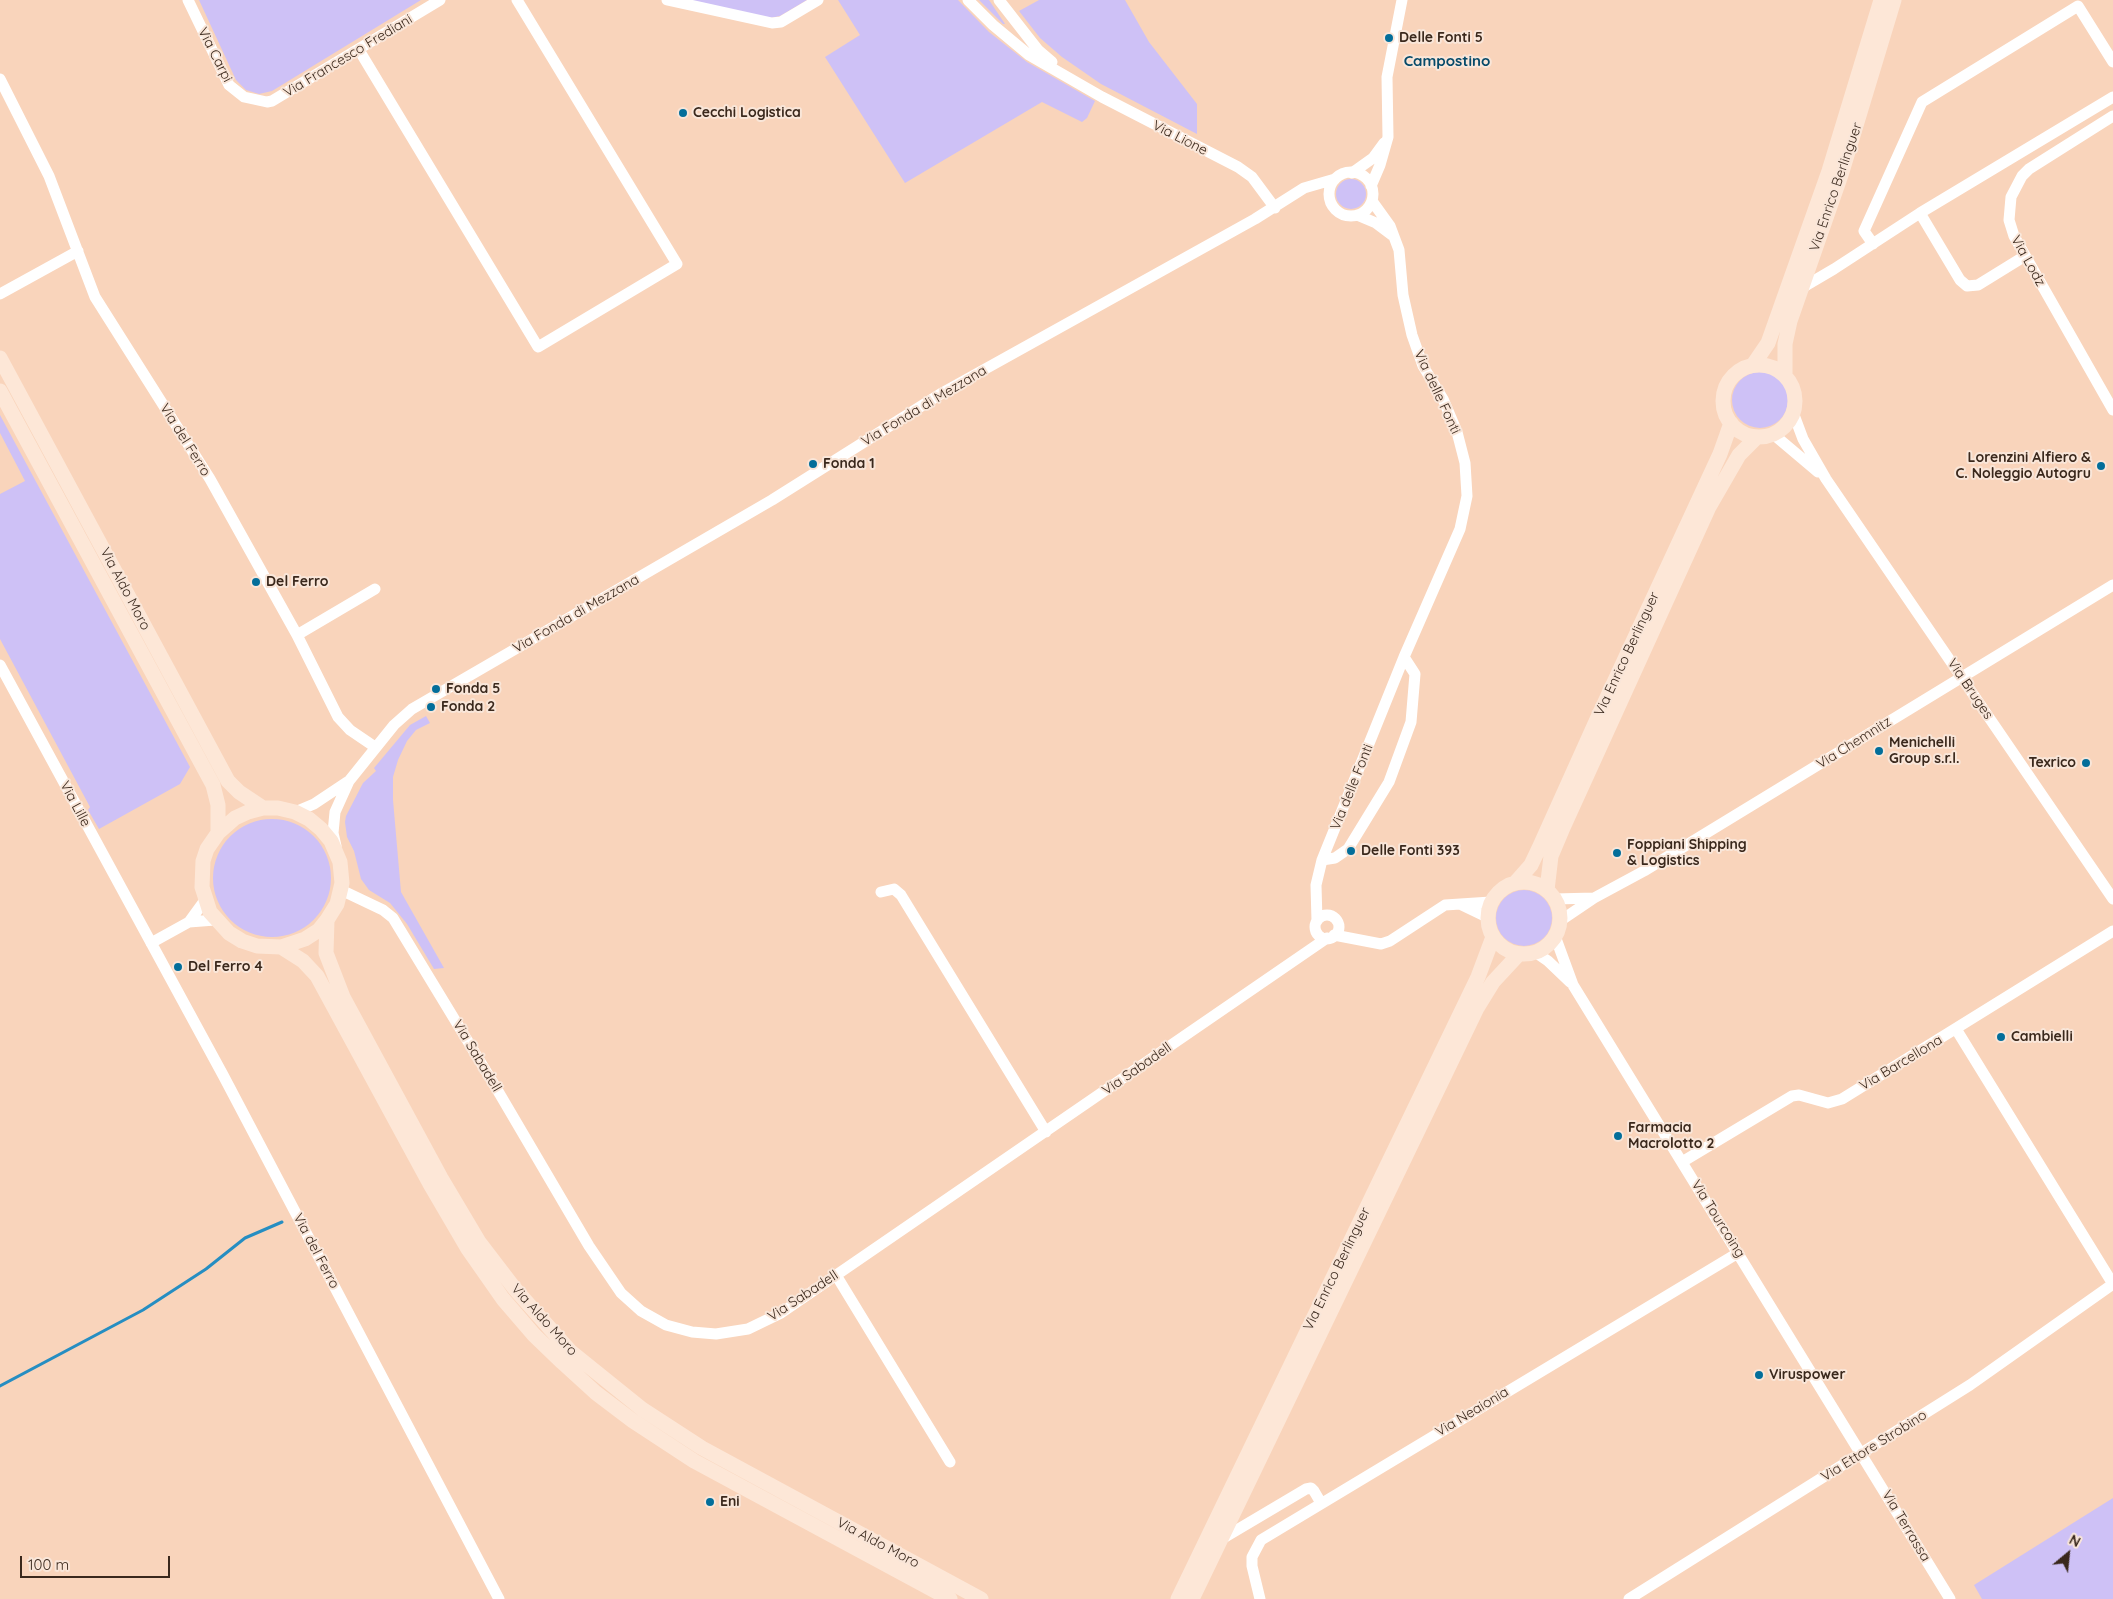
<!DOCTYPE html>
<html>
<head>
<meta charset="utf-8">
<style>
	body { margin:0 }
	#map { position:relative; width:2113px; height:1599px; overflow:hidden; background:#f9d4bb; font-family:Quicksand,sans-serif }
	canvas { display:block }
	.north { position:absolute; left:2043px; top:1529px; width:50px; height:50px; -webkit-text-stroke:4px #f9e6d9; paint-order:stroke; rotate:28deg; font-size:14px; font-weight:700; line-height:20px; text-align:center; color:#3a281c }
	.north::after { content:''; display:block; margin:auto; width:18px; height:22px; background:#3a281c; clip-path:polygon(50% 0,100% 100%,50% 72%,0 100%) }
	.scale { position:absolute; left:20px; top:1556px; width:150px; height:22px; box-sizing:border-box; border:2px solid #3a281c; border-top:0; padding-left:6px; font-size:15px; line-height:18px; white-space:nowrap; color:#3a281c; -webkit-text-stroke:4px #f9e6d9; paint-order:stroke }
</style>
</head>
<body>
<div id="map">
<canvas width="2113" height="1599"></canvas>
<div class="north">N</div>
<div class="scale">100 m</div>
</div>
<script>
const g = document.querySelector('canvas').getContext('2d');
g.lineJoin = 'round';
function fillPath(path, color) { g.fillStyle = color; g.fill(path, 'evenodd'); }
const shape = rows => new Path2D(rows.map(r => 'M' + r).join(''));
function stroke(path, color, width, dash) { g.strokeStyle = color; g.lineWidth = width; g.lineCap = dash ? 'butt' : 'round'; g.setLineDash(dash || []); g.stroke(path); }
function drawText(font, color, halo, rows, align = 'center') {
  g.font = font + ' Quicksand,sans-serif'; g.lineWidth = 4; g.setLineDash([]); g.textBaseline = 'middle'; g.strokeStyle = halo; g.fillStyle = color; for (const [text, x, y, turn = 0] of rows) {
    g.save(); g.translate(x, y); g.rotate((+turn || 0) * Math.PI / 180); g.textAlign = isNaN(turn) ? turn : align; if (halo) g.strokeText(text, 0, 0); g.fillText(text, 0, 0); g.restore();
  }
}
fillPath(shape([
	[199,0,421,0,272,91,259,94,246,90,236,80],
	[689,0,807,0,780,16,770,18],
	[838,0,958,0,989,32,1027,62,1095,101,1087,118,1082,122,1042,102,905,183,825,57,860,35],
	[979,0,989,0,1005,24,1003,24],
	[1039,0,1125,0,1149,42,1197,104,1197,134,1101,84,1062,57,1040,38,1019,11],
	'1336 194a15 15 0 1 1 30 0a15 15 0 1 1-30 0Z',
	'1732 400a28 28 0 1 1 56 0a28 28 0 1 1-56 0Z',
	[0,415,190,767,180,784,99,829,88,810,90,807,0,639,0,494,25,481,0,433],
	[426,716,430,723,416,730,407,741,398,760,393,777,393,800,401,892,444,968,434,969,407,924,390,903,369,890,361,879,354,851,347,837,345,822,346,816,363,783,376,771,374,768,410,725],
	'213 878a59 59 0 1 1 118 0a59 59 0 1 1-118 0Z',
	'1496 918a28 28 0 1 1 56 0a28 28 0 1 1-56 0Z',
	[2113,1498,2113,1599,1982,1599,1974,1585]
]), '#cec1f6');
stroke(shape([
	[0,1386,143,1310,206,1269,245,1238,282,1222]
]), '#268ec2', 3);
stroke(shape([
	[188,0,229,85,244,97,267,102,272,101,440,0],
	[667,0,772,23,781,22,818,0],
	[968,0,993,25,1029,55,1102,97,1238,167,1252,177,1275,208],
	[999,0,1038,50,1052,62],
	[359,50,538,347,677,264,517,0],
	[0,79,49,176,95,297,210,479,297,635,338,717,350,730,375,747],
	[2113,116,2029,169,2022,176,2011,197,2009,220,2014,236,2113,410],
	'1329 194a22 22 0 1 1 44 0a22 22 0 1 1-44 0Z',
	[1352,173,1373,158,1384,143],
	[1371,186,1380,165,1388,137,1387,77,1402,0],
	[1920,213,2113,97],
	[1357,215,1376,223,1392,235],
	[1873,244,1864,231,1922,102,2078,6,2113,62],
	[1800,289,1834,269,1920,213,1960,280,1967,286,1978,285,2025,256],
	[0,294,78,251],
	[1794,415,1803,439,1826,479,2113,899],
	[1773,434,1818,472],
	[297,635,375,589],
	[0,665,223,1075,499,1599],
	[295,812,314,804,347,782],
	[336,846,333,833,335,812,349,781,394,725,412,709,772,500,942,393,1255,219,1304,188,1335,179],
	[1322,860,1335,858,1348,849,1389,782,1411,722,1415,674,1404,657],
	[341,890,383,910,393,918,495,1086,589,1246,621,1293,641,1311,666,1325,692,1332,716,1334,748,1329,781,1313,1327,938],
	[881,892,894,889,901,895,1046,1132],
	[1555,899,1594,898],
	[1462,905,1487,917],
	'1315 927a12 12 0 1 1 24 0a12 12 0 1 1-24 0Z',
	[1317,921,1316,885,1322,860,1404,657,1460,529,1467,496,1465,463,1457,432,1443,399,1423,366,1412,335,1403,295,1399,250,1390,226,1372,201],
	[1560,921,1594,898,1644,871,2113,585],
	[189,922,215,920],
	[1334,935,1381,944,1390,941,1445,905,1491,902],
	[1555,936,1573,985,1950,1599],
	[151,943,189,922,205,900],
	[1535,952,1548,961,1570,982],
	[1956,1029,2113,1284],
	[1682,1162,1792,1096,1799,1095,1828,1103,1842,1099,2113,931],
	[836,1275,950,1462],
	[1220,1540,1306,1489,1311,1488,1314,1491,1321,1503],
	[1260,1599,1252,1566,1252,1557,1261,1540,1738,1253],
	[1629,1599,1970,1385,2113,1284]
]), '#fff', 11);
stroke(shape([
	[0,358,228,781,239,792,263,808],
	'1723 401a36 36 0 1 1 72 0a36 36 0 1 1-72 0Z',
	[1753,365,1768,343,1829,171,1881,0],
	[1785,375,1785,344,1790,321,1841,175,1894,0],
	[0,391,213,785,218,805,218,833],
	'1488 918a36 36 0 1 1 72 0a36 36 0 1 1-72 0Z',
	[1516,882,1531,865,1540,846,1598,717,1720,454,1731,423],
	[1547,890,1551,856,1562,830,1709,507,1739,455,1757,437],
	[327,920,319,930,305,939,281,947,257,946,242,941,229,933,210,912,202,887,203,861,207,849,218,833,235,818,248,812,263,808,278,808,295,812,309,819,321,829,331,841,340,862,342,883,337,904,327,920,326,953,343,997,441,1178,479,1242,515,1289,570,1351,642,1409,702,1448,981,1599],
	[281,947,303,961,317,976,430,1184,468,1249,503,1299,534,1335,562,1362,596,1393,633,1421,694,1461,950,1599],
	[1178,1599,1478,977,1493,937],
	[1192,1599,1477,1008,1493,982,1519,954]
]), '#fde7d7', 15);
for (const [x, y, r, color] of [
	[1389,38,5,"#036e9a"],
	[683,113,5,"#036e9a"],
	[813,464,5,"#036e9a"],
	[2101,466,5,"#036e9a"],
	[256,582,5,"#036e9a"],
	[436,689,5,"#036e9a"],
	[431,707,5,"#036e9a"],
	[1879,751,5,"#036e9a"],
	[2086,763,5,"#036e9a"],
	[1351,851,5,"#036e9a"],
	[1617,853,5,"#036e9a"],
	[178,967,5,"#036e9a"],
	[2001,1037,5,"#036e9a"],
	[1618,1136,5,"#036e9a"],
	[1759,1375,5,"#036e9a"],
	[710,1502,5,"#036e9a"]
]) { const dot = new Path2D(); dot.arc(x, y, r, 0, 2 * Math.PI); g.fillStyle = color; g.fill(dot); stroke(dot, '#f9e6d9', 2); }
drawText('bold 14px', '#3a281c', '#f9e6d9', [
	["Delle Fonti 5",1399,38],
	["Cecchi Logistica",693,113],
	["Lorenzini Alfiero &",2091,458,"right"],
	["C. Noleggio Autogru",2091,474,"right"],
	["Fonda 1",823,464],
	["Del Ferro",266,582],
	["Fonda 5",446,689],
	["Fonda 2",441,707],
	["Menichelli",1889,743],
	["Group s.r.l.",1889,759],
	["Texrico",2076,763,"right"],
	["Foppiani Shipping",1627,845],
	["& Logistics",1627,861],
	["Delle Fonti 393",1361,851],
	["Del Ferro 4",188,967],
	["Cambielli",2011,1037],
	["Farmacia",1628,1128],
	["Macrolotto 2",1628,1144],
	["Viruspower",1769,1375],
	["Eni",720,1502]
], 'left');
drawText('14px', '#3a281c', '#f9e6d9', [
	["Via Carpi",215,55,63],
	["Via Francesco Frediani",348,56,-31],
	["Via Lione",1180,138,27],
	["Via Enrico Berlinguer",1836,187,-71],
	["Via Lodz",2028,261,61],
	["Via delle Fonti",1437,392,65],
	["Via Fonda di Mezzana",924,406,-31],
	["Via del Ferro",185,440,58],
	["Via Aldo Moro",125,589,62],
	["Via Fonda di Mezzana",576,614,-30],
	["Via Enrico Berlinguer",1627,654,-65],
	["Via Bruges",1970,689,56],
	["Via Chemnitz",1854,743,-32],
	["Via delle Fonti",1352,787,-68],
	["Via Lille",75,804,62],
	["Via Sabadell",477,1056,59],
	["Via Barcellona",1901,1063,-31],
	["Via Sabadell",1137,1069,-35],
	["Via Tourcoing",1718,1219,58],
	["Via del Ferro",316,1251,62],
	["Via Enrico Berlinguer",1337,1269,-64],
	["Via Sabadell",803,1296,-33],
	["Via Aldo Moro",544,1320,48],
	["Via Neaionia",1472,1412,-31],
	["Via Ettore Strobino",1874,1446,-32],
	["Via Terrassa",1906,1526,59],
	["Via Aldo Moro",878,1543,28]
]);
drawText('bold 15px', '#064a69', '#f9e6d9', [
	["Campostino",1447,61]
]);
</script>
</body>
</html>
